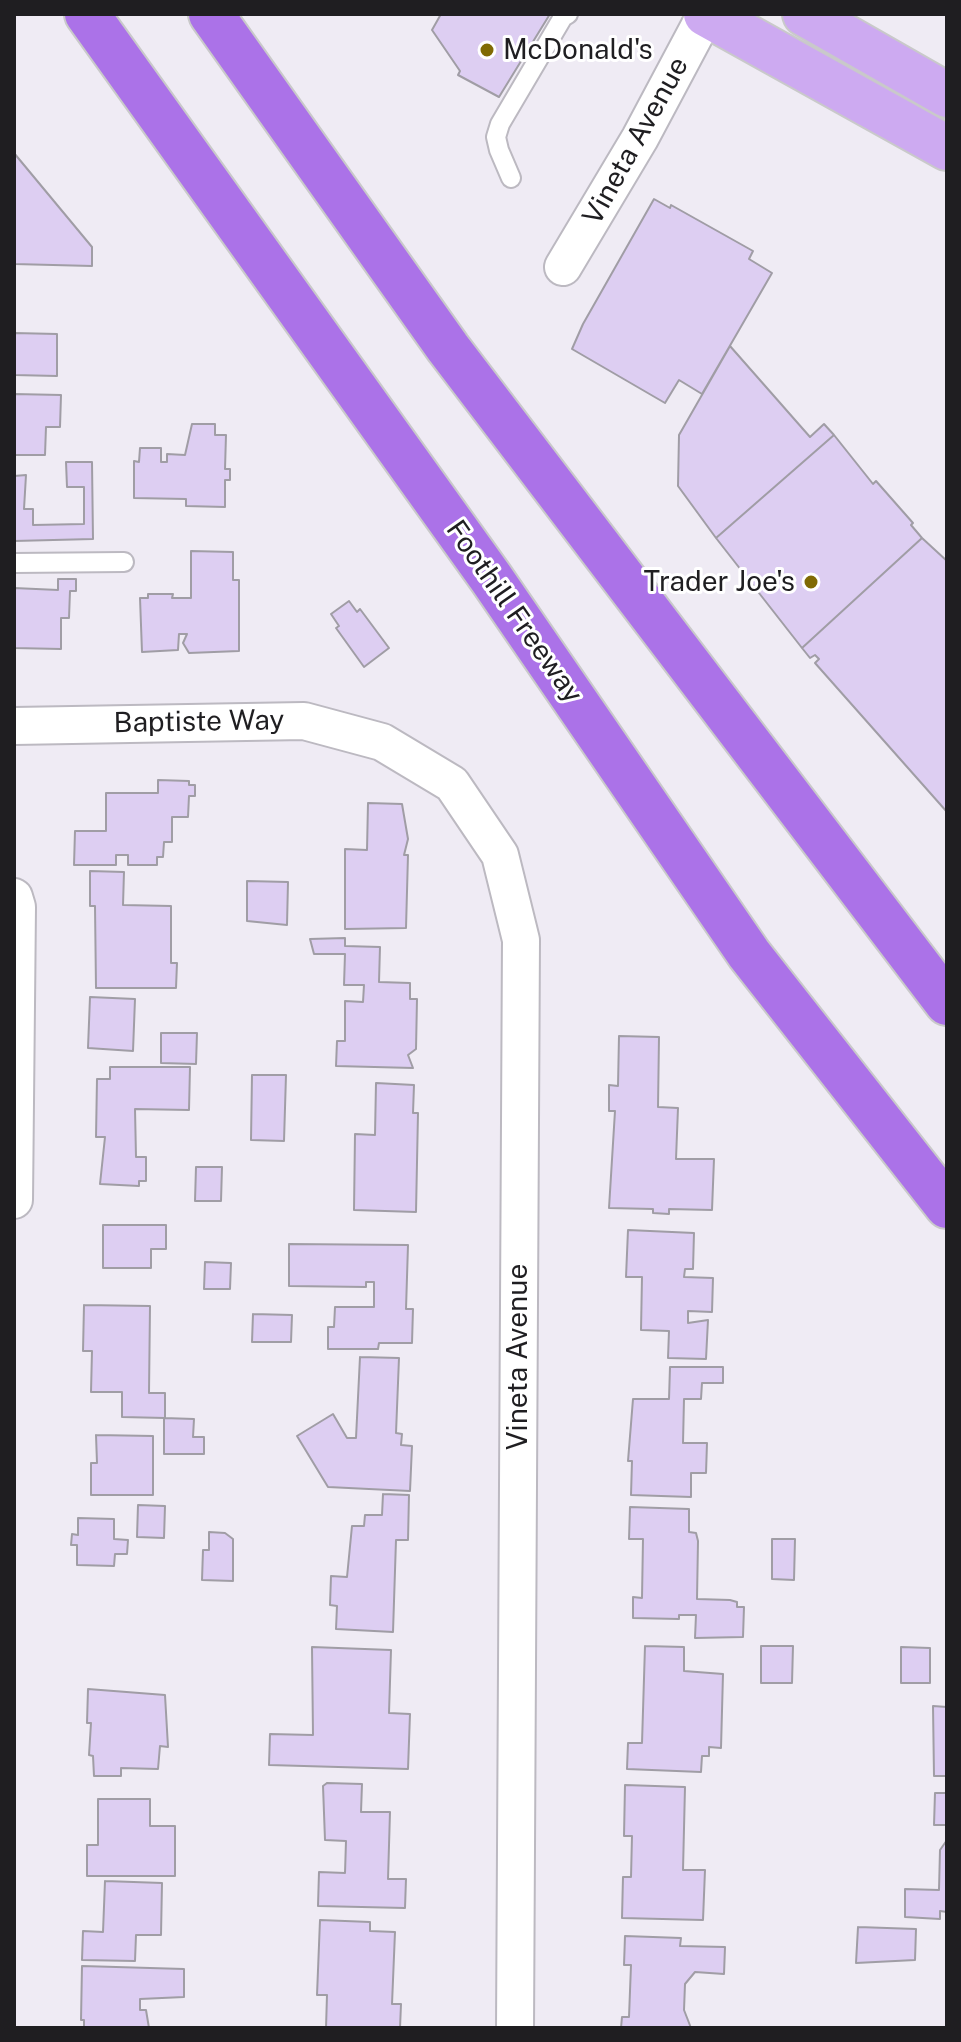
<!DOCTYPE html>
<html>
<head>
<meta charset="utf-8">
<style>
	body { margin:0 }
	#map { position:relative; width:961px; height:2042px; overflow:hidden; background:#efebf4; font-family:"Public Sans",sans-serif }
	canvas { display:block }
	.frame { position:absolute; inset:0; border:16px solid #1f1e21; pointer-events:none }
</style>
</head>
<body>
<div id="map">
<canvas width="961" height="2042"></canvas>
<div class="frame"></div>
</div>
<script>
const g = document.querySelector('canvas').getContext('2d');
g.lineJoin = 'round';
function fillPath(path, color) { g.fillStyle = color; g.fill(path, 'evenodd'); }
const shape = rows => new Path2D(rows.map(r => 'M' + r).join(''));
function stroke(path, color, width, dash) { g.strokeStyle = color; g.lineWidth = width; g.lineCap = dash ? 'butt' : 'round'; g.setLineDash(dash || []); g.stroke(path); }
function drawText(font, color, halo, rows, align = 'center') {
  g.font = font + ' "Public Sans",sans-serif'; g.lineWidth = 6; g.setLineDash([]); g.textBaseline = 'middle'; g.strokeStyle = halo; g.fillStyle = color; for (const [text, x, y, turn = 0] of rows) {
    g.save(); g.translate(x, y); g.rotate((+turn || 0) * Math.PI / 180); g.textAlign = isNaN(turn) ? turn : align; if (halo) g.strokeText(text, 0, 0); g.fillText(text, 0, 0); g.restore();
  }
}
const building = shape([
	[441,14,550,14,499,97,458,75,460,71,432,30,441,14],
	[14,153,92,247,92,266,14,264,14,153],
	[654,199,670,208,671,205,753,251,749,259,772,273,702,394,679,380,665,403,572,349,583,324,654,199],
	[14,333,57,334,57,376,14,375,14,333],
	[730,346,810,437,824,424,834,435,716,538,678,486,679,435,730,346],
	[14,394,61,395,60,427,46,427,45,455,14,455,14,394],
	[192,424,215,424,215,435,226,435,225,469,230,469,230,480,225,480,225,507,186,506,186,499,134,498,134,461,139,462,140,448,161,448,161,462,167,462,167,454,185,455,192,424],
	[834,435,873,484,876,481,913,523,911,525,922,538,802,648,716,538,834,435],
	[66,462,92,462,93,539,14,541,14,476,26,475,24,509,33,509,33,525,84,524,84,487,67,487,66,462],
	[922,538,947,561,947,812,815,663,819,659,815,655,810,658,802,648,922,538],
	[191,551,233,552,233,580,239,580,239,651,189,653,183,643,187,634,179,634,178,650,142,652,140,598,148,598,148,594,173,594,172,598,191,598,191,551],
	[58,579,76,579,76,591,70,591,69,618,61,618,61,649,14,648,14,588,58,590,58,579],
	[349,601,357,612,360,609,389,648,364,667,336,628,339,626,331,614,349,601],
	[158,780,189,781,189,785,195,785,195,796,189,796,188,817,172,817,172,842,164,842,163,857,157,857,157,865,128,865,128,855,116,855,116,865,74,865,75,831,106,831,106,793,158,793,158,780],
	[368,803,402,804,408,839,404,855,408,855,406,928,345,929,345,849,367,850,368,803],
	[90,871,124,872,123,905,171,906,171,963,177,963,176,988,96,988,95,906,90,906,90,871],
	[247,881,288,882,287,925,247,921,247,881],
	[345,938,345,946,380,947,379,982,410,983,410,999,417,999,416,1049,408,1055,413,1068,336,1066,337,1041,345,1041,345,1001,363,1002,364,985,344,985,345,954,314,954,310,939,345,938],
	[90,997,135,999,133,1051,88,1048,90,997],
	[161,1033,197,1033,196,1064,161,1063,161,1033],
	[619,1036,659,1037,658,1107,678,1108,676,1159,714,1159,712,1210,669,1209,669,1214,653,1213,653,1209,609,1208,615,1111,609,1111,609,1085,618,1086,619,1036],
	[110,1067,190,1067,189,1110,135,1109,136,1157,146,1157,146,1181,139,1181,139,1186,100,1184,105,1137,96,1137,97,1079,110,1079,110,1067],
	[252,1075,286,1075,284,1141,251,1140,252,1075],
	[376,1083,414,1085,413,1113,418,1113,416,1212,354,1210,355,1134,375,1135,376,1083],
	[196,1167,222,1167,221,1201,195,1201,196,1167],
	[103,1225,166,1225,166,1249,151,1249,151,1268,103,1268,103,1225],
	[628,1230,694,1233,693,1269,685,1269,684,1277,713,1278,712,1312,688,1311,688,1323,708,1320,706,1359,668,1358,669,1331,641,1330,642,1277,626,1277,628,1230],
	[289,1244,408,1245,406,1309,413,1309,412,1343,379,1343,378,1349,328,1349,328,1327,334,1327,335,1307,374,1307,374,1282,366,1282,366,1287,289,1286,289,1244],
	[205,1262,231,1263,230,1289,204,1289,205,1262],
	[84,1305,150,1306,149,1393,165,1393,165,1418,122,1417,122,1392,91,1392,92,1351,83,1351,84,1305],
	[253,1314,292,1315,291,1342,252,1342,253,1314],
	[360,1357,399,1358,396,1433,402,1434,401,1445,412,1446,410,1491,328,1487,297,1436,333,1414,347,1438,356,1438,360,1357],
	[670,1367,723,1367,723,1383,702,1383,701,1399,684,1399,683,1443,707,1443,706,1473,691,1473,691,1497,631,1495,632,1461,628,1461,633,1399,669,1399,670,1367],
	[164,1418,194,1419,193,1437,204,1437,204,1454,164,1454,164,1418],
	[96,1435,153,1436,153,1495,91,1495,91,1463,97,1463,96,1435],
	[383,1494,409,1495,408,1540,396,1540,393,1632,336,1629,337,1606,330,1605,331,1576,347,1577,352,1526,364,1526,365,1515,382,1515,383,1494],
	[138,1505,165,1506,164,1538,137,1537,138,1505],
	[630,1507,689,1509,689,1532,696,1533,698,1541,697,1599,730,1600,737,1602,737,1607,744,1607,743,1637,695,1638,696,1615,679,1615,679,1619,633,1618,633,1597,642,1598,643,1539,629,1539,630,1507],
	[78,1518,114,1519,114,1539,128,1540,127,1554,115,1554,114,1566,77,1565,77,1545,71,1545,72,1534,78,1535,78,1518],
	[209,1532,225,1533,233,1539,233,1581,202,1580,203,1550,209,1550,209,1532],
	[772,1539,795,1539,794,1580,772,1579,772,1539],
	[645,1646,684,1647,684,1671,723,1674,721,1748,709,1747,709,1756,702,1756,701,1772,627,1769,628,1743,642,1743,645,1646],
	[761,1646,793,1646,792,1683,761,1683,761,1646],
	[312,1647,391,1650,389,1713,410,1714,408,1769,269,1765,270,1734,313,1735,312,1647],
	[901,1647,930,1648,930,1683,901,1683,901,1647],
	[88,1689,165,1695,168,1747,160,1746,158,1769,121,1768,121,1776,94,1776,93,1756,89,1755,91,1723,87,1723,88,1689],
	[933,1706,947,1707,947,1776,934,1776,933,1706],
	[327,1783,362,1784,361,1812,390,1812,388,1879,406,1879,405,1908,318,1906,319,1872,345,1873,346,1841,325,1840,323,1786,327,1783],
	[625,1785,685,1787,683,1870,705,1870,703,1920,622,1918,623,1877,631,1877,632,1836,624,1836,625,1785],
	[935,1793,947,1793,947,1825,934,1825,935,1793],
	[98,1799,150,1799,150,1826,175,1826,175,1876,87,1876,87,1845,98,1845,98,1799],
	[947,1840,947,1912,940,1911,940,1919,905,1917,905,1889,939,1890,940,1850,947,1840],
	[105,1881,162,1883,161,1935,136,1935,135,1961,82,1960,83,1931,103,1932,105,1881],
	[320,1920,370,1922,370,1931,395,1932,392,2004,401,2004,400,2028,326,2028,327,1995,317,1995,320,1920],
	[858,1927,916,1929,915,1960,856,1963,858,1927],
	[625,1936,681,1938,680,1946,725,1947,724,1974,695,1972,685,1984,684,2010,691,2028,621,2028,622,2017,629,2017,631,1965,624,1965,625,1936],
	[82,1966,184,1969,184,1997,140,1999,140,2010,146,2010,149,2028,84,2028,84,2020,81,2020,82,1966]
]);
fillPath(building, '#ddcef2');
stroke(building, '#a09da5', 2);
const lane = shape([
	[511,178,499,150,496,137,500,124,563,17,568,14],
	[14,563,124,562]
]);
const street = shape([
	[563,267,640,138,706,14],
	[14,726,304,721,382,742,452,784,500,855,521,940,515,2028],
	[14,897,17,907,14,1200]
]);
const primary = shape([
	[706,14,947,148],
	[805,14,947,95]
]);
const highway = shape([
	[87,14,491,578,749,954,947,1206],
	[211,14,448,348,947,1003]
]);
stroke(lane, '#bcb9c1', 22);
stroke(street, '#bcb9c1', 40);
stroke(primary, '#c9c9ca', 48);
stroke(highway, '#c9c9ca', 48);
stroke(lane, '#fff', 18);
stroke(street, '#fff', 36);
stroke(primary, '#cdaaf1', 44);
stroke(highway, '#ab72e8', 44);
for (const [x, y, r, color] of [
	[487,50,8,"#806a03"],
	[811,582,8,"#806a03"]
]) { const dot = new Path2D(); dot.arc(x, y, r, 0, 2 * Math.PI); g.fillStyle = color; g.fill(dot); stroke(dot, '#fff', 3); }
drawText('28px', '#1f1e21', '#fff', [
	["McDonald's",503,50],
	["Trader Joe's",795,582,"right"]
], 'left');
drawText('28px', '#1f1e21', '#fff', [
	["Vineta Avenue",636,141,-61],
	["Foothill Freeway",514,612,55],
	["Baptiste Way",199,722,-1],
	["Vineta Avenue",518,1357,-90]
]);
</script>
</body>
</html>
